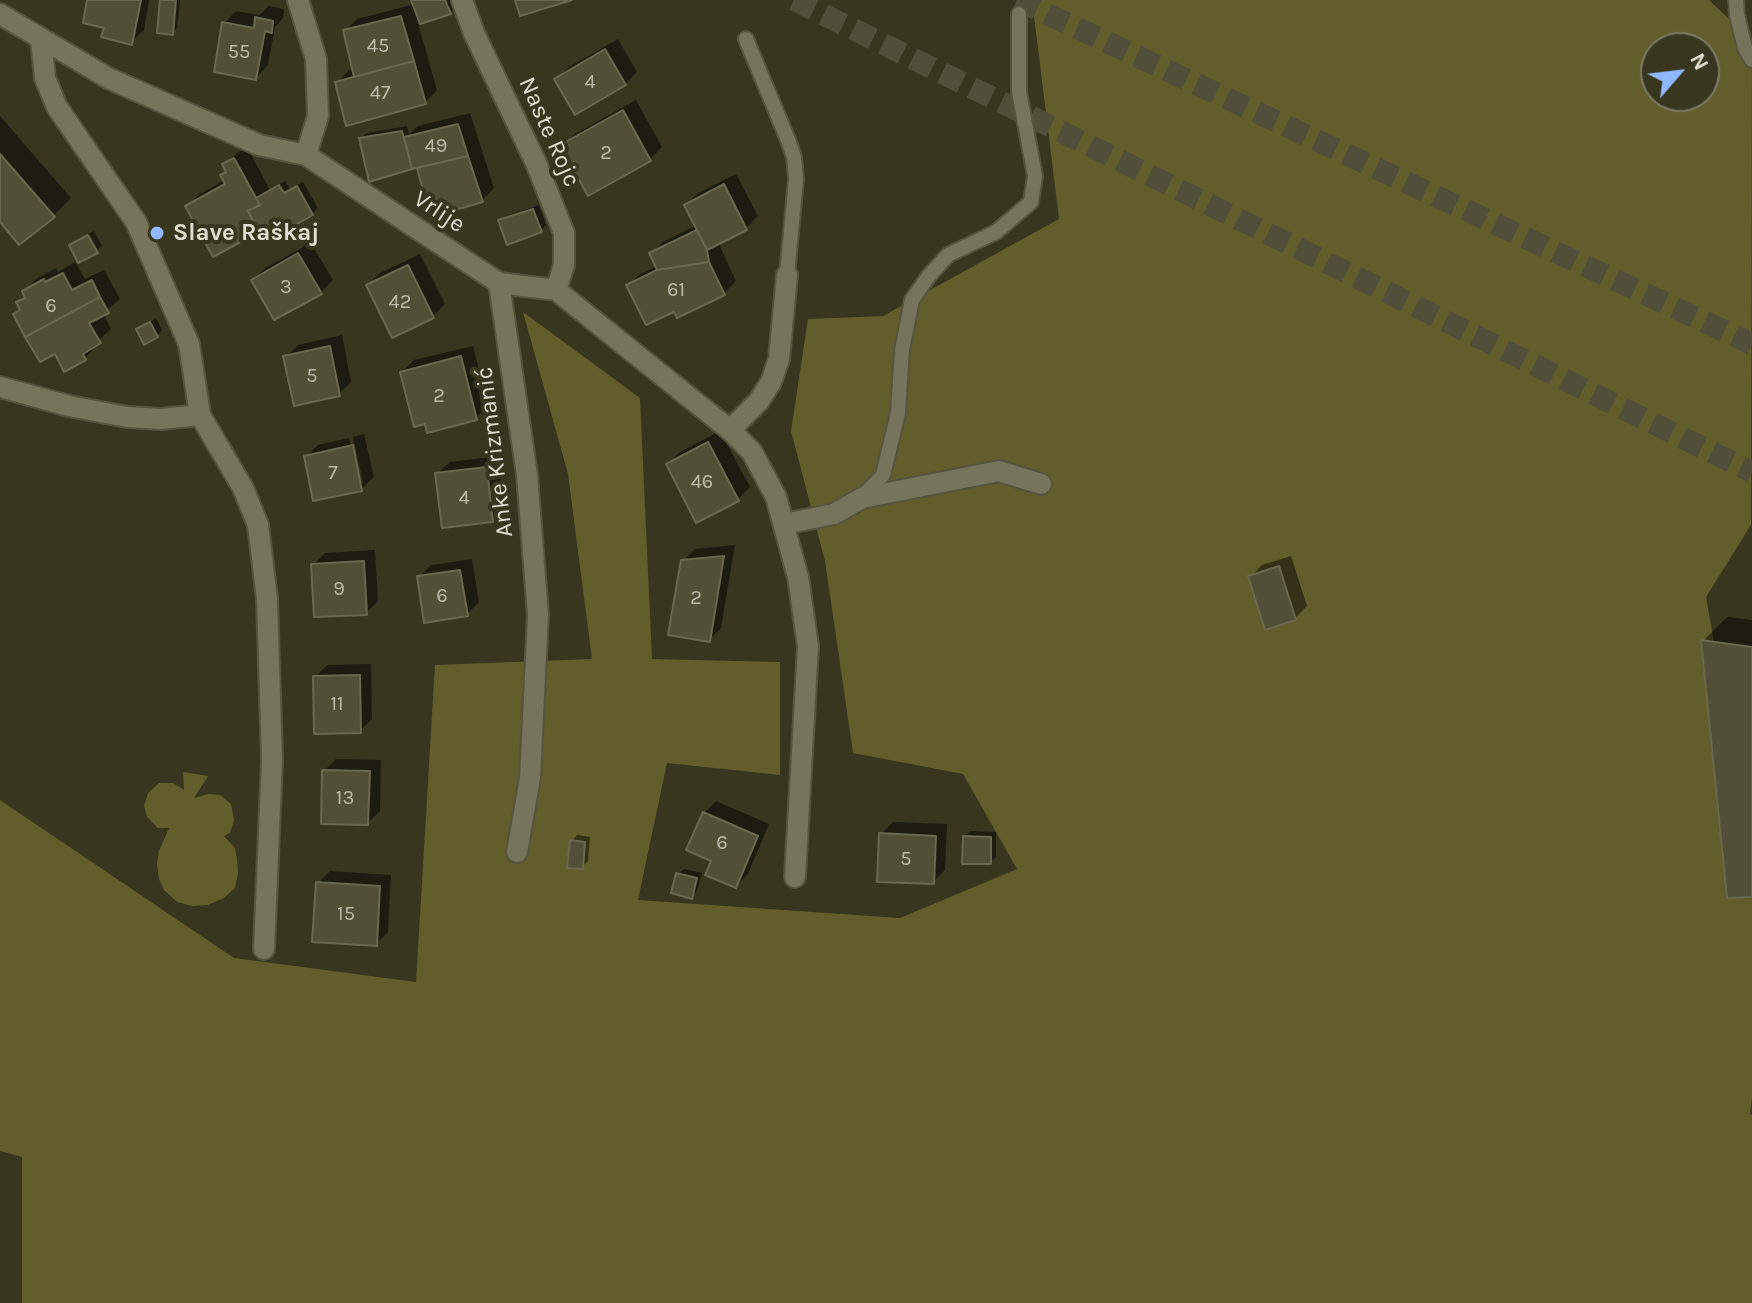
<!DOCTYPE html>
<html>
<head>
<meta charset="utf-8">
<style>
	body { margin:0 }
	#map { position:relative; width:1752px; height:1303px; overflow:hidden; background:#38361f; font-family:Karla,sans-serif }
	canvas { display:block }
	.north { position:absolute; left:1640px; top:32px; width:80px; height:80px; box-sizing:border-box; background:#38361f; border:2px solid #7b7a66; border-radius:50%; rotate:62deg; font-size:22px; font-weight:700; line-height:32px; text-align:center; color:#e0dfd1 }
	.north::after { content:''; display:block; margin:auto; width:28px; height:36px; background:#8fb8fd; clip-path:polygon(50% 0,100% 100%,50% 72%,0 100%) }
</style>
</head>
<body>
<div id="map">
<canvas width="1752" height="1303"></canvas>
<div class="north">N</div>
</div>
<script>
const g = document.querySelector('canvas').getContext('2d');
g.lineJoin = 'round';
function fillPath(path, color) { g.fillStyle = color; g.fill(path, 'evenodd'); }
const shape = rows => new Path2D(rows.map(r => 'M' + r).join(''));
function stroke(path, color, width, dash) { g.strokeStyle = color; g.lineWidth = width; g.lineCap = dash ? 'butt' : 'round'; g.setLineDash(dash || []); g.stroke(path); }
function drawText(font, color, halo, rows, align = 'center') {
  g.font = font + ' Karla,sans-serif'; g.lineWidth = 8; g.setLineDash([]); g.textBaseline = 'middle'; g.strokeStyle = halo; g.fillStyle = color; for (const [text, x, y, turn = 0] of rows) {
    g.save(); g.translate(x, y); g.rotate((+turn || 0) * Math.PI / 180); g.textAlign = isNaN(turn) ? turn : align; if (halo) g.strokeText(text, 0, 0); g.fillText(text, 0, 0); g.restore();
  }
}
fillPath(shape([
	[1032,0,1709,0,1752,41,1751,525,1706,597,1752,857,1752,1098,1750,1114,1752,1115,1752,1303,22,1303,22,1157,0,1151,0,800,234,958,416,982,435,665,592,659,568,474,523,312,640,398,652,659,780,662,780,775,667,763,638,900,900,918,1017,869,963,774,853,753,825,561,791,431,808,319,883,316,1059,219],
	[1656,48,1704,48,1704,96,1656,96],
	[183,772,208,776,194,798,208,794,220,795,231,804,234,820,230,833,224,836,235,848,237,858,238,873,235,888,224,898,208,905,192,906,177,902,164,890,159,879,157,864,159,851,169,828,158,828,147,817,144,806,148,793,159,783,173,783,184,790]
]), '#625d2b');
fillPath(shape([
	[89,0,149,0,144,30,131,42,106,26],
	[162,0,180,0,177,28,172,33],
	[413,0,452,0,455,7,450,13,418,23,437,90,425,102,337,83,349,70,354,69,345,31,357,19,415,4],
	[269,6,284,9,283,18,275,27,268,65,256,78,224,23,236,11,259,15],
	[618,39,637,72,625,84,557,79,569,67],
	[636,100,662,147,650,159,589,193,563,146,575,134],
	[470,113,494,188,482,200,431,215,418,166,370,179,361,138,367,133,407,126,409,134,418,126],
	[0,116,71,198,53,216,0,219],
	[247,147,270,190,285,181,290,189,303,182,318,208,312,214,260,229,214,254,188,206,200,194,225,180,222,175,228,170,225,165,237,153],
	[736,174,758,216,746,228,719,242,721,249,736,281,724,293,674,309,628,286,640,274,657,266,651,254,663,242,697,225,686,205,698,193],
	[539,205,546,225,541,230,500,221,506,216],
	[94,231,102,246,96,251,71,246,77,240],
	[311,243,333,280,321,292,253,280,265,268],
	[420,254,445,304,433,316,368,285,380,273],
	[75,262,85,279,104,270,120,299,103,313,111,329,95,344,97,346,85,358,56,352,16,314,22,308,19,302,26,295,24,291,36,279,56,268,58,272],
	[156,318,162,330,157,336,138,330],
	[342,335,351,382,339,394,286,357,298,345],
	[473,346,488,406,476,418,402,372,414,360],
	[720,431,750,487,738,499,668,464,680,452],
	[364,434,374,477,361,489,306,457,318,445,349,438,359,483,363,483,353,437],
	[498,456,504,508,492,520,437,474,450,462],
	[735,545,721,628,709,640,683,561,695,549],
	[375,550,378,601,366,613,313,565,325,553],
	[1291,556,1307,606,1295,618,1250,577,1262,565],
	[472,559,479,602,467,614,419,577,431,565],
	[1727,617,1752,620,1752,895,1703,641],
	[371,664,372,719,360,731,315,677,327,665],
	[336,759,381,760,380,811,368,823,324,771],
	[716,801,769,824,748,874,736,886,714,860,704,813],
	[893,822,947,824,945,870,933,882,881,834],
	[970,831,996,832,996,857,990,862,964,837],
	[577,835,590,837,588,861,582,867,572,841],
	[684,869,702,873,697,891,692,896,678,874],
	[330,871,391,875,388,932,376,944,318,883]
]), '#0007');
const building = shape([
	[87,0,141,0,132,45,101,37,104,28,83,23,87,0],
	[160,0,176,0,173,35,157,33,160,0],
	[411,0,445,0,451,14,420,24,411,0],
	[515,0,572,0,520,16,515,0],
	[401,16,414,61,354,77,343,30,401,16],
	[255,17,273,21,272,33,265,31,256,80,214,72,222,22,254,28,255,17],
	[605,49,626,85,575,115,554,79,605,49],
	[414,61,426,104,346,126,335,82,414,61],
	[623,110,651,161,588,196,560,145,623,110],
	[458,124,468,156,412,169,404,137,458,124],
	[402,131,412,169,369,182,359,138,402,131],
	[0,154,55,217,19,245,0,222,0,154],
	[468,156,483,202,430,217,417,168,468,156],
	[234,158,260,205,248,211,259,232,213,257,185,206,225,184,220,175,226,172,222,164,234,158],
	[724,184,747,230,707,250,684,205,724,184],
	[279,185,284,193,297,186,313,215,265,242,248,211,260,205,256,198,279,185],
	[533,209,542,232,507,245,498,220,533,209],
	[697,230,707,250,709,262,657,270,649,253,697,230],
	[88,235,98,253,78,263,69,245,88,235],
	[298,253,322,294,274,320,251,280,298,253],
	[709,262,725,295,677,318,674,312,646,325,626,285,657,270,709,262],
	[408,265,434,318,392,338,366,285,408,265],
	[63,273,72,290,92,280,100,297,25,337,13,314,20,310,16,302,25,298,22,291,44,279,45,282,63,273],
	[100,297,109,313,89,323,101,343,83,354,86,360,64,372,55,354,40,362,25,337,100,297],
	[150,322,158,337,144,345,136,329,150,322],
	[330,346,340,396,294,406,283,356,330,346],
	[461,356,477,420,427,433,425,424,414,427,400,372,461,356],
	[708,442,739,501,696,523,666,464,708,442],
	[353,445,362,491,313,501,304,456,353,445],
	[487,467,493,522,442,528,435,473,487,467],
	[724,556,710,642,668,635,681,560,724,556],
	[364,561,367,615,314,617,311,564,364,561],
	[1279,566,1296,620,1265,630,1248,576,1279,566],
	[460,570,468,616,424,623,417,576,460,570],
	[1701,640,1752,647,1752,897,1727,898,1701,640],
	[360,675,361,733,314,734,313,676,360,675],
	[322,770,370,771,368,825,321,824,322,770],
	[703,812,758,836,736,888,705,875,711,861,686,850,703,812],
	[879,833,936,836,934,884,877,882,879,833],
	[963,836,991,837,991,864,962,864,963,836],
	[570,840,585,842,583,869,567,868,570,840],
	[676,873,697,878,692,899,671,893,676,873],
	[316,882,380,886,377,946,312,942,316,882]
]);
fillPath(building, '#514f36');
stroke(building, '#6a684f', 2);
stroke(shape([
	[794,0,1752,472],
	[1017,0,1752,344]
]), '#514f3a', 22, [22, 11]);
const service = shape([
	[1736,0,1737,15,1745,48,1752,60],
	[746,39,788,140,794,157,796,179,787,275],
	[862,497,883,475,898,413,902,350,912,300,928,277,948,255,996,232,1031,202,1035,176,1019,92,1019,14]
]);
const minor = shape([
	[298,0,316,59,318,116,306,155],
	[462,0,474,33,536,163,564,233,564,265,556,290],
	[0,14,108,78,259,145,306,155,499,283,556,290,730,430,752,452,776,497,798,577,808,646,795,877],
	[41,39,45,78,57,107,136,222,189,344,200,415,243,488,258,525,267,599,272,760,264,949],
	[499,283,527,475,538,615,530,778,517,852],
	[0,387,69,406,127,417,161,419,200,415],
	[730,430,759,401,771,382,779,359,787,275],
	[784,524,834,514,862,498,999,471,1041,484]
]);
stroke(service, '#56533f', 18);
stroke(minor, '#56533f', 24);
stroke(service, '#76745a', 14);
stroke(minor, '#76745a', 20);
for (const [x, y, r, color] of [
	[157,233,8,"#8fb8fd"]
]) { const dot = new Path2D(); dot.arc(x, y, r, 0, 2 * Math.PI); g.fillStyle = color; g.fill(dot); stroke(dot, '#38361f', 3); }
drawText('20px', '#bcbbaa', null, [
	["45",378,46],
	["55",239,52],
	["4",590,82],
	["47",380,93],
	["49",436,146],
	["2",606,153],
	["3",286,287],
	["61",676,290],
	["42",400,302],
	["6",51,306],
	["5",312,376],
	["2",439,396],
	["7",333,473],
	["46",702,482],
	["4",464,498],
	["9",339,589],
	["6",442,596],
	["2",696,598],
	["11",337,704],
	["13",345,798],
	["6",722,843],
	["5",906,859],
	["15",346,914]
]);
drawText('24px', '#e0dfd1', '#38361f', [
	["Naste Rojc",549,132,66],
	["Vrlije",439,212,33],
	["Anke Krizmanić",495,452,-97]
]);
drawText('bold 24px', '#e0dfd1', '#38361f', [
	["Slave Raškaj",173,233]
], 'left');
</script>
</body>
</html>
